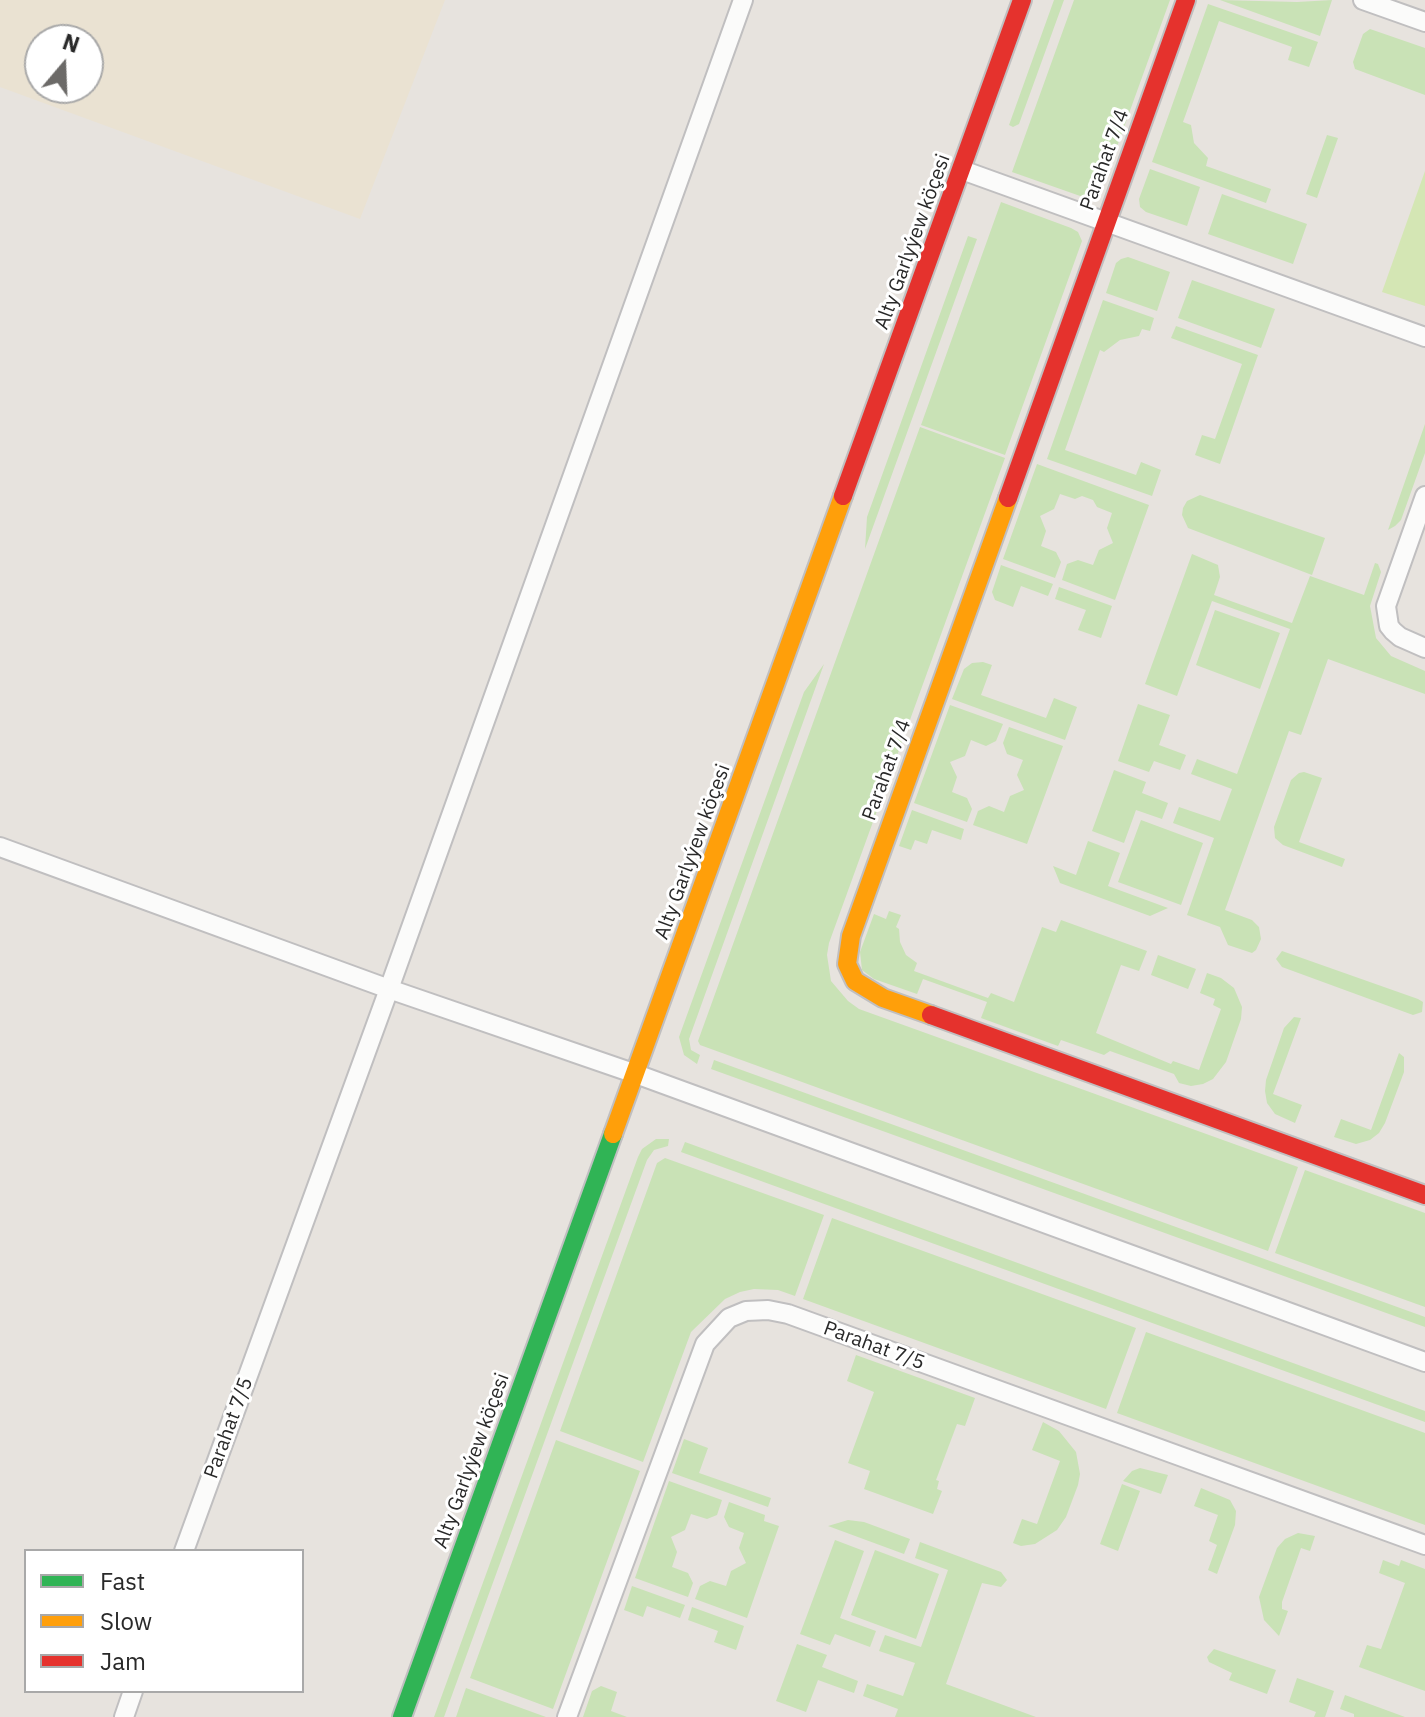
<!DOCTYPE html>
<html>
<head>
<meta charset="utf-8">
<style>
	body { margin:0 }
	#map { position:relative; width:1425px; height:1717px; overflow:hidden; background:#e7e3de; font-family:"IBM Plex Sans",sans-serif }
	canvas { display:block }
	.legend { position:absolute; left:24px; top:1549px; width:280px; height:144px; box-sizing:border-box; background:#fff; border:2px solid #a9a9a9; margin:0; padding:10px 14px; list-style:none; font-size:24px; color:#292929 }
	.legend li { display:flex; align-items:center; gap:16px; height:40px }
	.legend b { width:40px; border:2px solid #a9a9a9 }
	.north { position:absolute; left:24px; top:24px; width:80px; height:80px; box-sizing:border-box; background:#fff; border:2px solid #a9a9a9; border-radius:50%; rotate:19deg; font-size:22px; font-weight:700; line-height:32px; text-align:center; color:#292929 }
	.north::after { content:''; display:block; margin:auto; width:28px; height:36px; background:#6c6a68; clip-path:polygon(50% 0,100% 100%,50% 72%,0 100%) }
</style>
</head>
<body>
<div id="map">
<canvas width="1425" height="1717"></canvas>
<ul class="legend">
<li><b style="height:10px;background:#30b455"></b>Fast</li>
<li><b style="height:10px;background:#ff9f0a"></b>Slow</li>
<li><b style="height:10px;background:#e5322d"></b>Jam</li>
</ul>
<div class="north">N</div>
</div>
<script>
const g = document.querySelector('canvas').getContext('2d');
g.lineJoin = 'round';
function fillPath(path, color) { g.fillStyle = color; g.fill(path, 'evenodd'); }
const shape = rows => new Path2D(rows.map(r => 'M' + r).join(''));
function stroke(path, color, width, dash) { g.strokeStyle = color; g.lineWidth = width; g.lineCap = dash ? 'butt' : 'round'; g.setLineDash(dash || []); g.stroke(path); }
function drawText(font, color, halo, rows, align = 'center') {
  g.font = font + ' "IBM Plex Sans",sans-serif'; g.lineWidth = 6; g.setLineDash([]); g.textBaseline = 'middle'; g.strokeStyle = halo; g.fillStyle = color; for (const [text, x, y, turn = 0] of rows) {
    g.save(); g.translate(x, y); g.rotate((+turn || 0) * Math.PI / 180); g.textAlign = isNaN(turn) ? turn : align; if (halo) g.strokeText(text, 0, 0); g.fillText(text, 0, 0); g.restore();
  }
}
fillPath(shape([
	[0,0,445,0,360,219,0,87],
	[40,40,88,40,88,88,40,88]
]), '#eae2d2');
fillPath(shape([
	[1054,0,1064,0,1019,124,1013,127,1009,125],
	[1074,0,1170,0,1102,188,1093,195,1083,197,1012,172],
	[1220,0,1297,2,1332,0,1320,36],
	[1208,4,1318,42,1309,67,1288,60,1292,47,1219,21,1183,122,1191,125,1194,143,1208,158,1206,166,1271,189,1266,203,1152,162],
	[1370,29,1425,48,1425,95,1355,69,1353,62,1363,34],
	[1327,135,1338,138,1317,198,1306,194],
	[1150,169,1200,187,1187,226,1146,212,1140,207,1139,199],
	[1222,194,1307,224,1293,264,1208,234],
	[1001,202,1071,228,1078,232,1082,241,1005,455,921,425],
	[968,236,977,239,865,549,867,517],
	[1128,257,1170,272,1157,311,1106,293,1116,263,1121,259],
	[1192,280,1275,309,1261,348,1178,318],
	[1103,300,1154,318,1150,331,1142,329,1139,336,1120,340,1104,352,1100,350,1065,450,1136,475,1141,462,1161,470,1152,496,1047,459],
	[1176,326,1258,355,1220,464,1195,455,1202,435,1215,439,1242,364,1171,338],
	[1425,424,1425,453,1401,520,1395,526,1388,530],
	[920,427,1005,458,829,943,827,955,831,981,848,1001,859,1009,1298,1167,1268,1251,700,1045,698,1041],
	[1037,464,1149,505,1115,600,1062,580,1067,564,1078,560,1093,565,1099,550,1113,543,1107,528,1112,513,1097,507,1093,500,1082,496,1075,499,1060,494,1054,509,1040,516,1046,531,1041,546,1056,552,1061,562,1055,578,1003,559],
	[1200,495,1325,538,1312,575,1188,528,1182,515,1183,508,1187,501],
	[1192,554,1218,565,1220,577,1214,595,1292,623,1310,576,1364,595,1375,563,1378,564,1381,572,1370,606,1376,638,1391,656,1425,671,1425,694,1328,659,1301,735,1289,731,1225,910,1252,920,1259,927,1261,939,1256,950,1252,953,1228,945,1220,927,1187,915,1214,838,1173,823,1179,807,1220,821,1232,789,1191,774,1197,759,1237,774,1290,629,1212,601,1177,696,1145,684],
	[1001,565,1053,584,1048,596,1021,586,1013,607,995,600,992,592],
	[1059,587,1112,606,1101,638,1078,630,1086,610,1055,599],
	[1215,610,1280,633,1260,689,1196,665],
	[983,662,992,665,981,695,1046,718,1054,698,1077,707,1065,740,952,699,964,669,972,663],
	[824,664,689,1039,691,1050,700,1055,697,1064,684,1055,679,1037,804,692],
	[1138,704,1170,715,1159,745,1186,755,1180,770,1154,761,1149,772,1118,761],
	[950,705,1003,724,996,741,986,746,971,740,965,756,950,762,957,777,952,792,967,798,972,809,967,822,914,803],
	[1009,727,1063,746,1027,844,973,825,978,811,989,806,1004,812,1010,796,1024,790,1017,775,1023,760,1007,754,1003,743],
	[1114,770,1146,782,1142,793,1168,803,1162,819,1136,810,1124,843,1092,831],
	[1304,772,1322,778,1299,842,1345,859,1342,867,1283,845,1275,838,1274,827,1291,780,1299,773],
	[912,810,964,829,961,840,932,830,927,844,915,840,911,850,899,846],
	[1141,820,1203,843,1181,905,1118,882],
	[1088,841,1120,853,1108,886,1168,908,1150,916,1060,883,1053,866,1076,875],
	[889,911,901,915,896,927,899,929,900,942,906,955,917,963,914,971,988,998,991,993,1014,1002,1042,927,1056,932,1061,920,1147,951,1139,971,1121,965,1096,1033,1171,1064,1173,1061,1199,1070,1221,1009,1213,1005,1215,999,1200,993,1207,973,1221,978,1234,988,1242,1007,1241,1019,1226,1062,1213,1079,1203,1084,1191,1086,1179,1083,1174,1074,1110,1051,1104,1055,1061,1040,1058,1046,981,1018,987,1002,923,979,917,994,874,979,862,970,860,952,874,914,886,919],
	[1282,951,1418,999,1423,1002,1422,1012,1413,1015,1282,967,1276,959],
	[1158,955,1196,969,1188,989,1151,975],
	[1294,1017,1301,1018,1273,1094,1302,1105,1295,1123,1275,1114,1267,1103,1265,1091,1266,1080,1284,1028],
	[1399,1053,1404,1057,1404,1072,1385,1123,1379,1133,1370,1140,1356,1144,1334,1137,1341,1119,1371,1130],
	[714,1060,1425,1317,1425,1327,711,1069],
	[656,1139,669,1139,668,1146,654,1150,647,1160,444,1717,434,1717,638,1157,642,1149],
	[685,1142,1425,1411,1425,1422,681,1152],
	[665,1158,824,1215,795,1296,778,1290,754,1289,740,1292,725,1299,691,1332,643,1462,560,1431,657,1163],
	[1305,1170,1425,1213,1425,1307,1275,1253],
	[832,1218,1136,1328,1106,1409,803,1299],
	[1146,1332,1425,1433,1425,1525,1117,1413],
	[856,1355,975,1398,965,1426,957,1424,936,1480,939,1481,937,1489,942,1491,933,1514,864,1489,870,1471,848,1463,874,1392,847,1381],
	[1043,1422,1059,1431,1076,1452,1080,1474,1078,1485,1066,1517,1057,1530,1035,1544,1021,1546,1013,1543,1022,1519,1037,1524,1060,1461,1032,1450],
	[684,1439,708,1448,699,1473,771,1498,768,1507,672,1473],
	[556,1440,640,1471,553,1709,470,1678],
	[1140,1468,1168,1475,1161,1494,1123,1481,1132,1471],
	[669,1481,722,1500,717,1515,707,1519,691,1514,685,1530,671,1537,677,1552,672,1567,688,1573,693,1583,688,1597,635,1578],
	[1122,1484,1140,1491,1118,1551,1100,1544],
	[1201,1488,1230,1500,1236,1511,1235,1525,1217,1574,1208,1570,1217,1545,1209,1541,1218,1515,1194,1506],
	[729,1502,765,1515,764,1521,779,1526,747,1618,695,1599,700,1586,710,1581,726,1586,731,1571,746,1563,739,1548,744,1533,729,1527,724,1517],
	[848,1520,864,1522,910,1539,904,1554,828,1526],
	[1298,1533,1315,1536,1310,1551,1301,1548,1282,1602,1282,1609,1288,1611,1279,1636,1264,1620,1259,1597,1277,1548,1285,1539],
	[835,1540,864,1551,840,1618,876,1631,870,1647,835,1634,830,1645,800,1634],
	[920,1542,1001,1572,1007,1580,1001,1587,982,1583,946,1684,1036,1717,895,1717,898,1709,863,1696,867,1684,903,1696,915,1663,879,1651,885,1635,921,1647,948,1570,915,1558],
	[875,1550,939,1574,916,1639,851,1615],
	[1383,1560,1399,1566,1401,1560,1425,1569,1425,1691,1359,1667,1367,1645,1381,1649,1405,1583,1379,1573],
	[632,1586,685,1605,680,1618,647,1606,643,1617,624,1610],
	[692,1607,744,1626,736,1650,714,1642,718,1631,688,1620],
	[797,1644,827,1655,822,1667,858,1681,854,1693,818,1680,806,1712,776,1701],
	[1214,1649,1276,1670,1267,1694,1229,1680,1232,1673,1209,1662,1207,1657],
	[1297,1678,1334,1691,1325,1717,1314,1717,1316,1712,1289,1702],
	[601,1686,617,1692,611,1711,627,1717,583,1717,592,1691],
	[466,1688,546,1717,456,1717],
	[1345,1695,1405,1717,1354,1717,1354,1714,1340,1709]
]), '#c9e2b6');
fillPath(shape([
	[1425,171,1425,306,1382,292]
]), '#d4e6b4');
const street = shape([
	[1363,0,1425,22],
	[962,170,1425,337],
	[1425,496,1386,606,1389,626,1393,631,1400,637,1425,648],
	[0,847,389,989,636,1074,1425,1362],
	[184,1551,389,989,743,0],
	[124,1717,133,1691],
	[567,1717,705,1344,729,1318,746,1311,768,1310,788,1314,1425,1545]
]);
const fast = shape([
	[402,1717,613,1134]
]);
const slow = shape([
	[931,1015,883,998,855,981,847,964,851,936,1008,498],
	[613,1134,843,496]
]);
const jam = shape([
	[843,496,1022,0],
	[1008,498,1186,0],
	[931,1015,1425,1195]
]);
stroke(street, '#c0bfc0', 22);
stroke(fast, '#c0bfc0', 22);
stroke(slow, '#c0bfc0', 22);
stroke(jam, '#c0bfc0', 22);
stroke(street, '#fbfbfa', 18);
stroke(fast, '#30b455', 18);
stroke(slow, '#ff9f0a', 18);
stroke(jam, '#e5322d', 18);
drawText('20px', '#292929', '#fff', [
	["Parahat 7/4",1105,160,-70],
	["Alty Garlyýew köçesi",913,242,-70],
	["Parahat 7/4",887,770,-70],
	["Alty Garlyýew köçesi",693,852,-70],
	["Parahat 7/5",874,1346,20],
	["Parahat 7/5",229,1428,-70],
	["Alty Garlyýew köçesi",472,1461,-70]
]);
</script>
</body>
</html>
